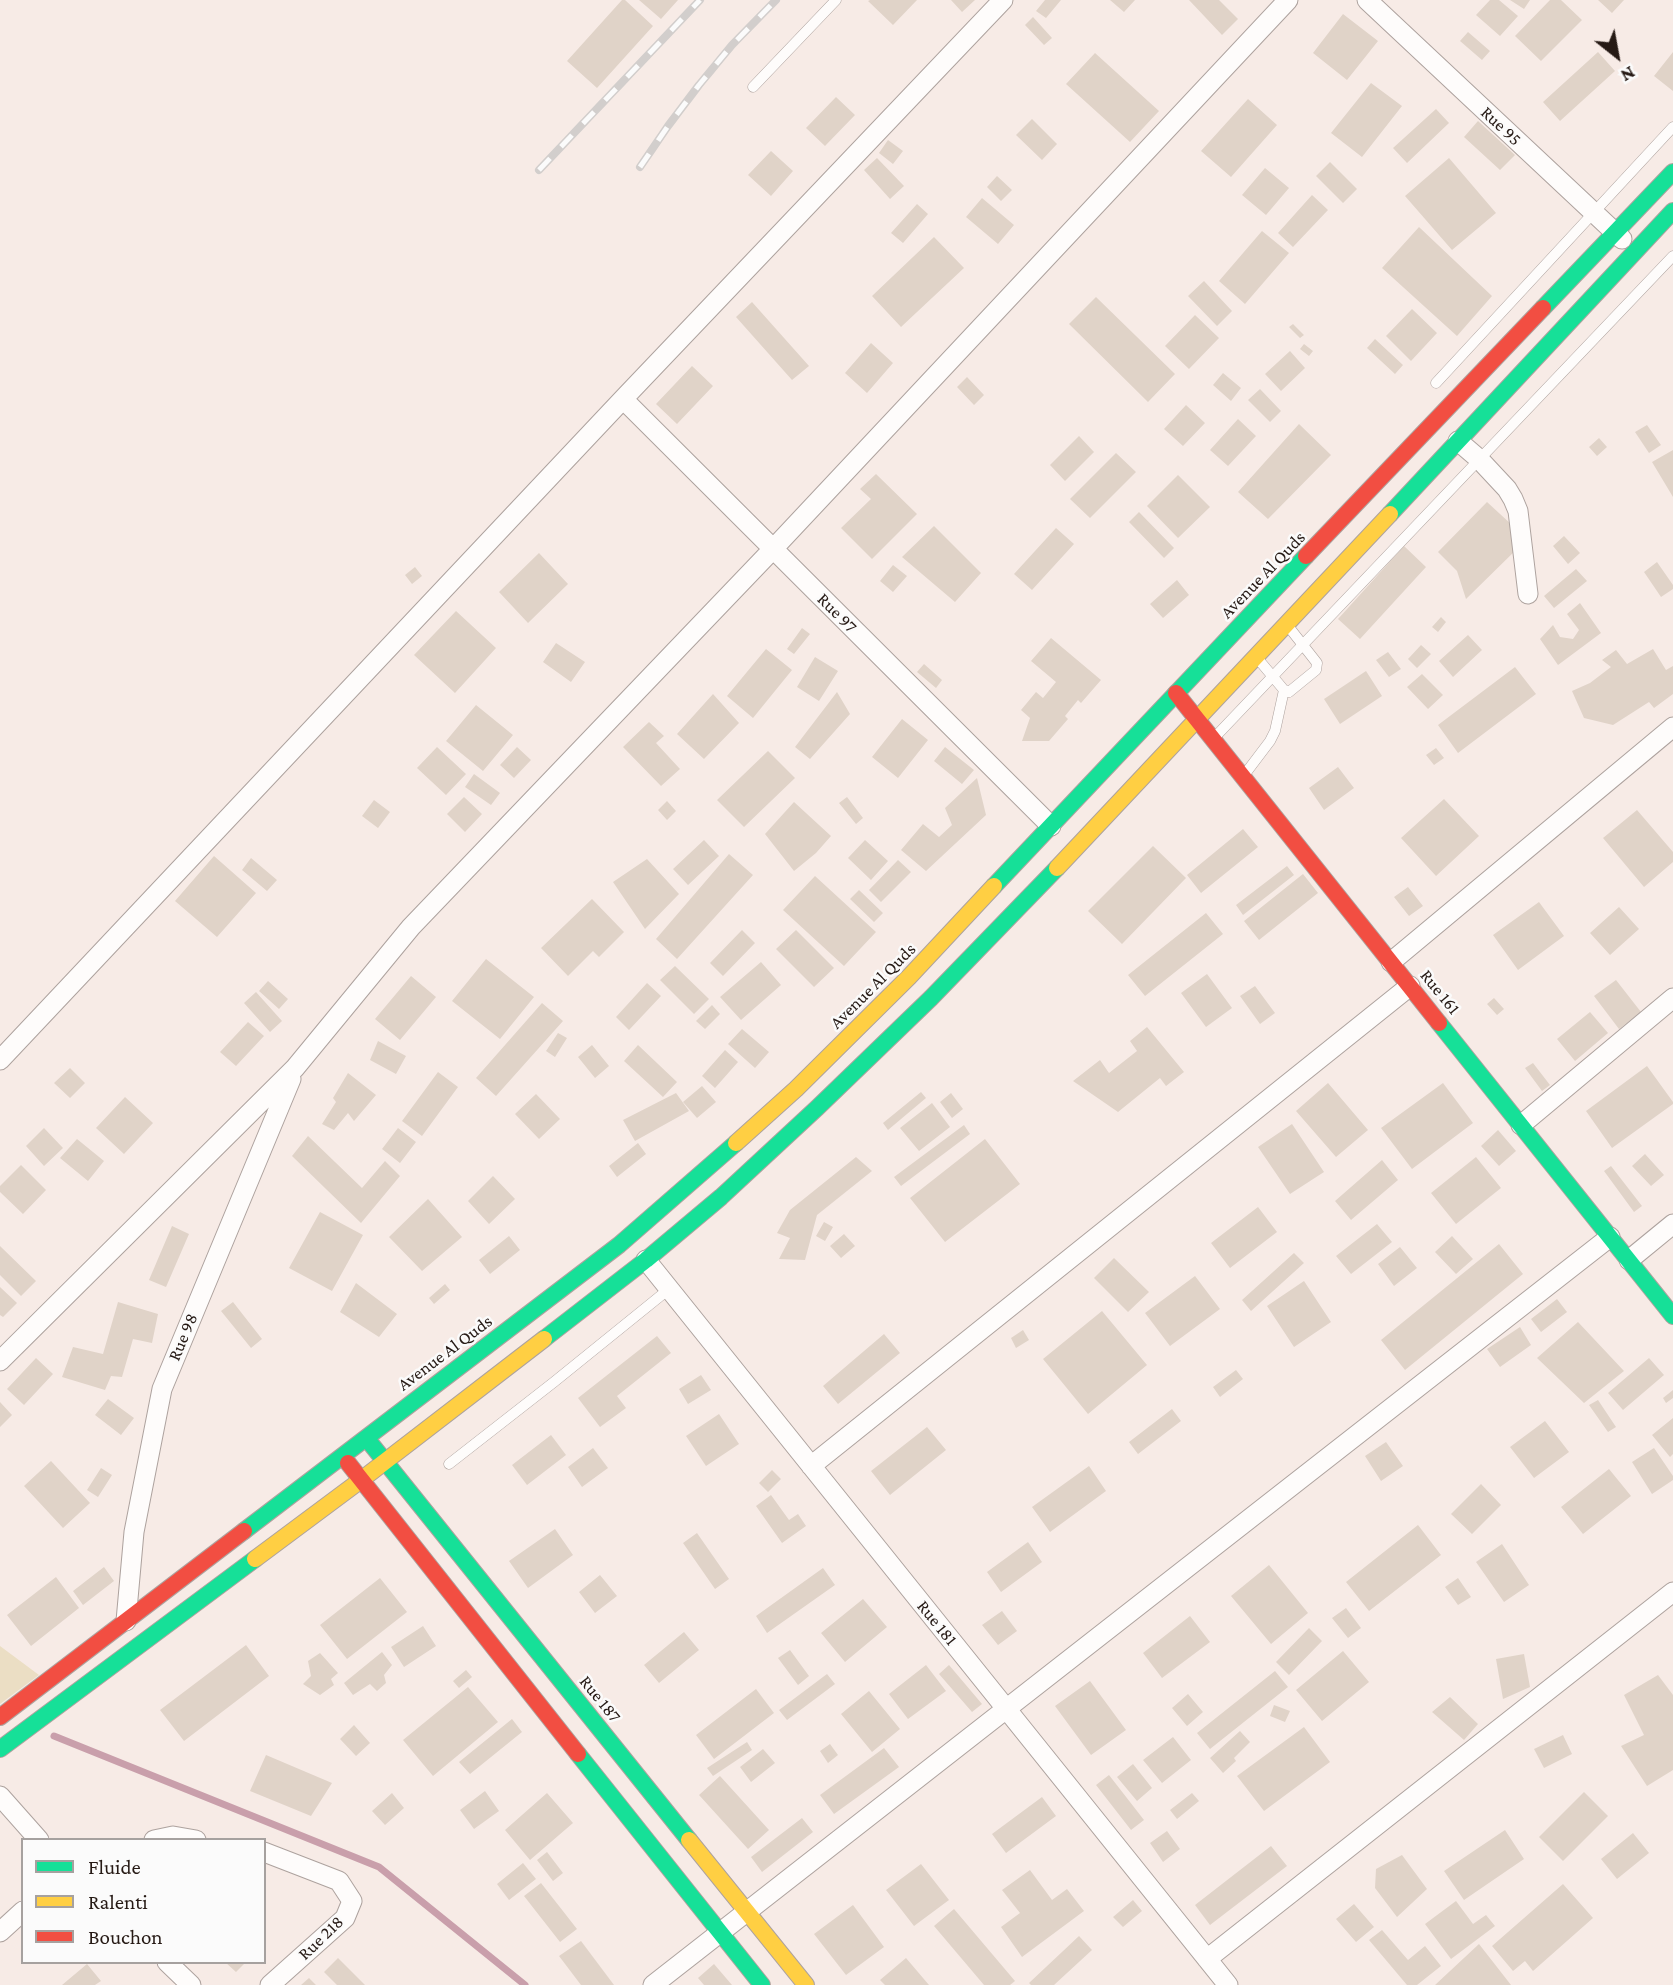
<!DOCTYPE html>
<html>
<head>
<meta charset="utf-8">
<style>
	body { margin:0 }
	#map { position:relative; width:1673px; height:1985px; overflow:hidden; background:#f7ebe6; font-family:"Crimson Pro",serif }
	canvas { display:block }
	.legend { position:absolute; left:21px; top:1838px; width:245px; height:126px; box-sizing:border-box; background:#fbfbfb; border:2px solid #a6a19f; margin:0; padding:9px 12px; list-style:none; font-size:21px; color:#261a15 }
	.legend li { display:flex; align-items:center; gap:14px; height:35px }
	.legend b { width:35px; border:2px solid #a6a19f }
	.north { position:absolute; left:1582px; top:21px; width:70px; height:70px; -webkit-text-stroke:5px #fbfbfb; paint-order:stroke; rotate:149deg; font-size:19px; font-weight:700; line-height:28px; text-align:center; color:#261a15 }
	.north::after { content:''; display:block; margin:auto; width:24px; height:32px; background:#261a15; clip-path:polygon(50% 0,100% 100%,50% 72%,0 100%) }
</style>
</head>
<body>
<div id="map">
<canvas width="1673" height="1985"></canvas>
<ul class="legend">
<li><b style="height:9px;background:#16e098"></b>Fluide</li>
<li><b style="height:9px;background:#ffcf43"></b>Ralenti</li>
<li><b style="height:9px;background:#f24e42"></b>Bouchon</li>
</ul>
<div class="north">N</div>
</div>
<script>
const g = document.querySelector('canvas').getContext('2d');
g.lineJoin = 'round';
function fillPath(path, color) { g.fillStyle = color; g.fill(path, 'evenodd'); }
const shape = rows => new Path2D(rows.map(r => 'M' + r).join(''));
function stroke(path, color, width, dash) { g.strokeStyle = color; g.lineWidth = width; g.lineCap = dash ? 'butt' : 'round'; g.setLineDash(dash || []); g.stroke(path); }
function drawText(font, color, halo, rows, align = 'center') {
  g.font = font + ' "Crimson Pro",serif'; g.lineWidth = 5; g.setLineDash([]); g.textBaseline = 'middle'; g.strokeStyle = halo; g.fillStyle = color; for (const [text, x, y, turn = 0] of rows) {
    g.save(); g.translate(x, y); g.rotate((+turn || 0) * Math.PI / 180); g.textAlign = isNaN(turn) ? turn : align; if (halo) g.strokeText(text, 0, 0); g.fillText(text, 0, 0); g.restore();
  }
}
fillPath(shape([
	[0,1646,39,1675,0,1704]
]), '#ebdec4');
stroke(shape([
	[54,1736,379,1867,525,1985]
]), '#c99fab', 7);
fillPath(shape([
	[622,0,625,0,653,26,597,88,567,61],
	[639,0,678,0,661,19],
	[870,0,917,0,893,25,868,1],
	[951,0,975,0,962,12],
	[1045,0,1061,0,1046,18,1036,11],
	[1110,0,1135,0,1124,12],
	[1189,0,1219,0,1238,19,1222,35],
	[1490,0,1499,0,1518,16,1500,36,1476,15],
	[1510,0,1530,0,1524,9],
	[1550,0,1561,0,1582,20,1541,61,1515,36],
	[1598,0,1624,0,1612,13],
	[1343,14,1378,41,1347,80,1313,53],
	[1033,17,1052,38,1044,45,1025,25],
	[1468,32,1490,51,1482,60,1460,41],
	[1598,52,1615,71,1560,121,1543,102],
	[1673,52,1673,91,1654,76],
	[1095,53,1159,111,1130,142,1066,84],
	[1371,83,1402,106,1362,157,1331,133],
	[836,97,855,115,825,146,806,128],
	[1248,99,1277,125,1231,177,1201,151],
	[1436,109,1449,123,1407,163,1393,148],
	[1032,119,1057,144,1042,160,1016,135],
	[1478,121,1515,155,1500,170,1464,137],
	[888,140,903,151,893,164,879,153],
	[771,151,793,171,771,196,748,175],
	[877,158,904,186,890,199,864,170],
	[1449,158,1496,213,1452,250,1405,196],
	[1330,162,1357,189,1343,203,1316,176],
	[1265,168,1289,188,1266,215,1242,195],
	[997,176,1012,190,1001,201,987,187],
	[1312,195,1328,210,1293,247,1278,233],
	[982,198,1014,225,998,244,966,217],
	[917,204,928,214,903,243,891,233],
	[1419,227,1492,296,1457,336,1382,268],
	[1262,231,1289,253,1245,304,1219,281],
	[934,237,964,268,901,327,872,296],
	[1204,281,1232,311,1217,326,1188,296],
	[1096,297,1175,374,1148,402,1069,324],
	[752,302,809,366,792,380,736,317],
	[1412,309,1437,333,1411,361,1386,336],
	[1195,315,1219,338,1189,369,1165,346],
	[1293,324,1304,335,1300,338,1289,327],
	[1375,339,1403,365,1395,374,1367,348],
	[871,343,893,363,867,393,845,373],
	[1304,344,1313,351,1309,356,1300,349],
	[1290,351,1305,368,1281,391,1265,374],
	[692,366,713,386,677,424,656,404],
	[1223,373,1241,388,1231,401,1213,385],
	[967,377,984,395,974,405,957,387],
	[1260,389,1281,411,1270,422,1248,400],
	[1186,405,1205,423,1183,446,1164,429],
	[1238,419,1256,436,1228,466,1210,450],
	[1299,424,1331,455,1268,519,1238,492],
	[1647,425,1661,445,1649,453,1635,432],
	[1079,436,1094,452,1065,481,1050,465],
	[1599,438,1607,447,1597,456,1589,447],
	[1673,450,1673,497,1652,462],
	[1116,453,1136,472,1090,518,1070,499],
	[876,474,917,514,872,559,841,528,871,499,860,489],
	[1178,475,1210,507,1178,538,1147,506],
	[1487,502,1512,525,1520,546,1466,599,1457,571,1438,552],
	[1139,512,1174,548,1164,558,1129,522],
	[934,526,981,573,955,602,902,557],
	[1056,528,1074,544,1032,590,1014,574],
	[1564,536,1580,553,1568,564,1553,546],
	[1404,546,1426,567,1360,639,1338,619],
	[539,553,568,584,528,623,499,592],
	[1657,562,1673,585,1673,589,1661,597,1644,572],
	[893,565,907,576,893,592,880,581],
	[415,567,422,576,412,584,405,575],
	[1576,569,1587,581,1554,608,1544,596],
	[1177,580,1189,595,1163,618,1150,604],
	[1580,603,1601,633,1558,665,1540,639,1553,625,1560,637,1573,639,1579,630,1567,614],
	[456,611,496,648,455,693,414,655],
	[1441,617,1446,622,1438,632,1432,627],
	[802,628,810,634,794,654,787,649],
	[1468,635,1482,650,1453,677,1439,661],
	[1051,638,1101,680,1081,703,1078,700,1065,716,1068,719,1049,741,1022,741,1030,718,1021,710,1036,692,1043,698,1056,682,1031,661],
	[556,643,585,662,571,682,543,662],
	[1421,645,1431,654,1417,668,1408,659],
	[766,649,792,670,753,718,727,696],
	[1653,649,1666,670,1673,666,1673,694,1654,708,1649,702,1613,725,1584,718,1572,691,1590,683,1611,667,1602,660,1616,650,1627,664],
	[1388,652,1401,669,1389,677,1376,660],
	[815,657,838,671,819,701,797,687],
	[924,664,942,680,936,688,917,672],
	[1515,667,1536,694,1458,753,1438,725],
	[1366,671,1382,696,1340,724,1324,699],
	[1422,674,1443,695,1428,709,1407,687],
	[837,692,850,714,810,759,795,747],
	[713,694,739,723,704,759,677,734],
	[476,705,513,735,483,771,446,741],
	[902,719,928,740,898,778,872,757],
	[649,722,664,736,656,743,680,769,661,786,623,747],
	[437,747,466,774,446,795,417,768],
	[517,747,531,760,514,778,500,765],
	[945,747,974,770,962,784,934,761],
	[1436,748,1444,758,1434,765,1426,755],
	[768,751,795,778,744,827,717,800],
	[1338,767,1354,788,1324,810,1309,788],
	[474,774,500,793,491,805,465,787],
	[977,778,986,815,926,871,901,850,923,824,939,837,952,825,945,808],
	[464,797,482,814,465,832,447,814],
	[847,797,863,818,856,824,839,803],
	[1444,799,1479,836,1436,876,1401,838],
	[374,800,390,812,378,828,362,816],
	[667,801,676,811,667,820,658,810],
	[794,802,831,836,816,853,794,871,765,834],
	[1637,810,1673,852,1673,862,1644,887,1603,838],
	[1243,829,1258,847,1201,893,1187,875],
	[704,840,719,856,688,885,673,869],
	[865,840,888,861,871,880,848,858],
	[1153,846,1186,878,1122,944,1088,911],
	[729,854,753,875,677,959,656,939],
	[214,856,256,893,217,937,175,901],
	[251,858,277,880,267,891,242,870],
	[647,859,679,894,645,929,613,882],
	[898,860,911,872,881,902,869,890],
	[1287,866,1294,875,1243,915,1236,905],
	[1303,874,1318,893,1259,940,1244,921],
	[815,876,876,932,844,966,783,910],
	[1408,887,1423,906,1409,916,1394,897],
	[859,890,883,913,874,922,850,899],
	[592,899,624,932,599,957,593,951,568,976,541,948],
	[1539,902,1564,936,1518,970,1493,935],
	[1619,907,1639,929,1610,955,1590,933],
	[1206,913,1223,934,1145,996,1128,975],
	[742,930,755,943,723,976,710,963],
	[796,930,834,968,814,987,776,949],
	[486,959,534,997,500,1039,452,1001],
	[761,962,781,985,741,1020,720,997],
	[675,966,709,999,694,1014,660,980],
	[1207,974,1232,1008,1206,1027,1181,993],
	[411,976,436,997,400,1040,375,1019],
	[1616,980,1641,1012,1619,1029,1594,996],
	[268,981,288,999,279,1009,259,991],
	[647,983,661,996,629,1030,616,1017],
	[1255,986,1275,1013,1260,1024,1240,996],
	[256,992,282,1021,270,1032,244,1003],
	[1494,998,1504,1009,1497,1015,1487,1004],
	[542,1003,563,1021,496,1096,476,1078],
	[712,1005,720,1014,705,1029,696,1021],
	[1590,1012,1608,1033,1575,1061,1557,1039],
	[248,1022,264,1036,236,1066,220,1052],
	[1147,1027,1184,1072,1166,1086,1160,1078,1118,1112,1073,1081,1100,1060,1109,1073,1137,1051,1130,1041],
	[742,1029,769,1052,755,1068,728,1044],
	[558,1033,567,1038,555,1057,546,1051],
	[378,1041,406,1056,396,1074,370,1060],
	[592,1045,609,1066,595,1078,578,1057],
	[638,1045,677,1082,663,1097,624,1061],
	[725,1050,738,1062,715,1088,702,1076],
	[1533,1063,1550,1085,1542,1091,1525,1068],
	[1647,1066,1673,1102,1673,1104,1612,1148,1586,1111],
	[70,1068,85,1083,70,1098,54,1083],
	[438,1072,458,1087,422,1136,402,1121],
	[348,1073,376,1095,354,1121,348,1113,334,1130,322,1124,336,1102,333,1098],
	[1328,1083,1368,1130,1336,1157,1296,1111],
	[1443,1083,1473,1123,1412,1169,1381,1128],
	[702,1086,716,1102,697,1118,683,1102],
	[921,1092,926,1098,888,1130,883,1123],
	[676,1093,689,1111,635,1141,623,1120],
	[951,1093,963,1109,952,1118,940,1102],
	[536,1094,560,1119,539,1139,515,1114],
	[125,1097,153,1123,124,1154,96,1128],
	[932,1103,950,1127,919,1151,900,1128],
	[1292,1124,1324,1172,1290,1194,1258,1147],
	[964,1125,970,1134,901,1186,894,1177],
	[44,1128,63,1148,44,1166,26,1146],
	[398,1128,416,1142,400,1163,382,1149],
	[1498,1130,1516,1151,1499,1166,1481,1146],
	[308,1136,362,1188,385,1161,400,1176,361,1223,292,1156],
	[77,1139,104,1161,88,1181,60,1158],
	[985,1139,1020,1184,945,1242,910,1198],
	[638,1143,646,1154,617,1177,609,1166],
	[1645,1154,1664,1175,1651,1186,1632,1166],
	[856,1157,872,1171,817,1215,805,1260,779,1259,790,1238,777,1233,790,1210],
	[1476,1157,1501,1188,1456,1224,1431,1193],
	[1382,1160,1398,1180,1351,1220,1335,1201],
	[21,1165,46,1190,23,1214,0,1192,0,1186],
	[1611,1166,1642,1206,1634,1212,1604,1171],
	[493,1176,515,1199,489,1224,468,1201],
	[428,1199,462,1237,422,1271,389,1237],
	[1258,1207,1277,1232,1230,1268,1211,1243],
	[320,1212,363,1235,332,1291,289,1268],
	[824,1222,833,1227,825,1241,816,1236],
	[1377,1224,1392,1242,1351,1274,1336,1256],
	[172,1226,189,1234,166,1287,149,1280],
	[844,1234,855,1246,841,1258,830,1246],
	[509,1236,520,1250,490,1274,479,1260],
	[1452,1236,1473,1259,1456,1274,1435,1252],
	[1499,1244,1523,1274,1405,1370,1381,1340],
	[0,1246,36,1281,21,1296,0,1275],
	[1400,1247,1417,1268,1394,1286,1378,1264],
	[1294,1253,1304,1263,1251,1311,1242,1300],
	[1114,1258,1149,1292,1128,1312,1094,1278],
	[1195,1276,1220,1309,1170,1346,1145,1313],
	[1304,1281,1331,1322,1294,1347,1267,1306],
	[356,1283,397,1314,379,1337,340,1312],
	[445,1284,450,1290,434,1304,429,1298],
	[0,1287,17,1303,3,1317,0,1315],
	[1557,1299,1567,1312,1541,1332,1531,1319],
	[118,1302,158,1314,152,1343,133,1339,122,1377,111,1376,105,1390,62,1377,73,1347,103,1354],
	[233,1302,262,1339,251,1348,221,1311],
	[1102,1311,1147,1365,1088,1414,1043,1359],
	[1578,1322,1624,1371,1584,1403,1537,1358],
	[1520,1327,1531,1345,1500,1367,1487,1349],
	[1023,1330,1029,1340,1016,1348,1011,1338],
	[884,1334,900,1353,838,1404,823,1386],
	[657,1336,671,1353,617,1396,626,1408,600,1427,578,1398],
	[36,1358,53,1374,24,1405,7,1389],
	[1649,1358,1664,1375,1623,1410,1608,1393],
	[1236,1370,1243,1379,1220,1397,1213,1387],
	[701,1375,711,1390,688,1404,679,1389],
	[1673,1390,1673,1398,1666,1403,1663,1398],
	[108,1399,134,1418,121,1435,95,1415],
	[1598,1400,1616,1427,1608,1432,1589,1405],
	[0,1402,12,1415,0,1427],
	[1172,1409,1181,1421,1138,1454,1129,1442],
	[719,1414,739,1444,706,1466,686,1436],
	[1673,1418,1673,1454,1670,1457,1652,1435],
	[1545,1421,1569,1452,1534,1478,1510,1447],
	[927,1427,946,1450,890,1495,871,1471],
	[551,1435,566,1455,527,1485,512,1465],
	[1386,1442,1403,1466,1381,1481,1365,1456],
	[593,1448,608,1468,582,1487,568,1467],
	[1654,1448,1673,1476,1673,1480,1652,1494,1632,1462],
	[51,1461,90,1503,63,1528,24,1486],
	[1089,1466,1106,1491,1050,1532,1032,1507],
	[101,1468,112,1475,98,1497,87,1490],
	[1609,1469,1631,1496,1583,1534,1561,1507],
	[772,1470,781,1479,768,1492,759,1483],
	[1481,1484,1501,1505,1472,1534,1451,1514],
	[771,1495,789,1520,798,1514,806,1526,782,1543,756,1506],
	[1418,1525,1441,1555,1369,1611,1346,1582],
	[555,1529,573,1555,528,1588,509,1561],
	[697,1533,729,1579,715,1589,683,1543],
	[1028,1542,1042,1562,1001,1592,987,1572],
	[1502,1544,1529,1585,1504,1602,1476,1562],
	[1269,1565,1308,1613,1271,1644,1231,1596],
	[104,1567,114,1581,83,1605,73,1591],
	[823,1568,835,1585,767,1633,756,1616],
	[600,1575,617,1596,595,1613,579,1592],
	[56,1577,79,1608,31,1646,7,1615],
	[380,1578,407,1612,347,1659,320,1625],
	[1458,1578,1471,1597,1458,1605,1445,1587],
	[863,1599,887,1627,845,1662,821,1633],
	[1346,1608,1361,1628,1348,1638,1332,1618],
	[1002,1611,1017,1631,998,1645,982,1625],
	[1190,1616,1210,1642,1162,1678,1143,1653],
	[423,1626,436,1646,404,1667,391,1647],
	[1309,1628,1322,1641,1289,1675,1276,1662],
	[684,1632,699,1650,659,1683,644,1665],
	[246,1645,269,1676,184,1741,160,1710],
	[790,1650,809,1676,798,1685,778,1658],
	[1343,1651,1369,1682,1322,1721,1296,1690],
	[382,1652,392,1665,384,1675,386,1683,377,1691,370,1684,353,1695,344,1683],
	[320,1653,338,1673,331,1679,334,1685,320,1695,303,1684,311,1676,308,1661],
	[1524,1654,1530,1687,1503,1699,1496,1659],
	[926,1665,946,1691,908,1719,889,1694],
	[949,1665,982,1704,972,1712,939,1674],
	[466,1670,472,1677,459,1688,453,1681],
	[1275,1671,1288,1687,1210,1749,1197,1733],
	[827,1674,835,1684,787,1720,779,1710],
	[1658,1675,1673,1695,1673,1770,1647,1786,1621,1746,1644,1735,1624,1695],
	[1090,1681,1126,1730,1091,1755,1055,1706],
	[468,1687,498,1722,433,1776,403,1740],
	[756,1689,774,1713,714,1759,696,1735],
	[869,1691,900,1729,872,1752,841,1714],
	[1188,1694,1203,1712,1187,1726,1172,1708],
	[1450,1697,1478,1724,1464,1740,1432,1712],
	[1274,1705,1290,1711,1285,1722,1270,1716],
	[512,1719,522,1732,470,1774,459,1762],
	[354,1725,370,1743,356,1756,340,1739],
	[1304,1727,1330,1762,1264,1811,1237,1776],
	[1240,1731,1250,1742,1234,1758,1236,1761,1223,1773,1210,1758],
	[1563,1735,1572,1754,1544,1768,1534,1749],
	[1173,1737,1191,1760,1162,1783,1143,1760],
	[747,1742,752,1750,713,1776,707,1768],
	[830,1744,838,1755,828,1763,820,1751],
	[884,1748,899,1767,834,1814,820,1795],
	[763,1749,775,1763,751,1782,740,1767],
	[266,1755,332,1783,311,1816,250,1791],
	[1133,1764,1152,1788,1137,1801,1117,1777],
	[1109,1775,1144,1820,1131,1830,1096,1785],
	[720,1776,769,1830,748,1849,699,1795],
	[485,1791,499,1811,474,1829,460,1810],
	[1584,1792,1608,1816,1563,1861,1539,1837],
	[392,1793,404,1808,385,1825,372,1811],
	[547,1793,573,1823,530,1860,505,1830],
	[1192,1793,1199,1801,1177,1819,1170,1810],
	[1042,1797,1056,1816,1006,1853,992,1834],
	[802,1818,813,1832,762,1872,751,1857],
	[1505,1830,1524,1859,1464,1900,1444,1871],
	[1167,1831,1180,1849,1163,1862,1150,1843],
	[1633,1833,1649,1853,1617,1879,1601,1859],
	[1271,1846,1287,1866,1210,1925,1195,1905],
	[547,1852,563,1873,553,1881,537,1860],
	[1402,1855,1427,1889,1397,1917,1375,1888,1376,1869],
	[523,1863,536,1879,509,1900,497,1884],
	[921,1864,949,1900,914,1926,886,1890],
	[1030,1870,1052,1900,1067,1889,1084,1911,1022,1957,1001,1927,1020,1913,1002,1890],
	[541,1883,577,1929,560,1942,524,1896],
	[1563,1884,1593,1918,1533,1971,1525,1961,1513,1971,1492,1946],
	[1133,1900,1142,1911,1123,1927,1113,1917],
	[1456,1901,1473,1924,1486,1915,1495,1926,1451,1959,1425,1924],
	[1354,1904,1374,1927,1356,1942,1336,1919],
	[853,1905,884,1947,846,1975,814,1934],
	[954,1909,1015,1981,1010,1985,984,1985,934,1926],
	[1382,1930,1408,1960,1425,1946,1441,1966,1417,1985,1407,1985,1369,1940],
	[1079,1936,1092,1950,1054,1985,1031,1985,1029,1983],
	[581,1941,614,1985,581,1985,559,1956],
	[1479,1944,1511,1985,1435,1985],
	[338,1958,365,1985,337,1985,324,1972],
	[906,1958,929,1985,885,1985,880,1980],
	[225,1962,243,1962,244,1964,236,1972],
	[87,1964,101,1981,95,1985,62,1985],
	[714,1964,732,1985,704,1985,698,1978],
	[309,1978,316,1985,301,1985]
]), '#e0d3c8');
const lane = shape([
	[753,87,836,0],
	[1436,383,1673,127],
	[1258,659,1284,690,1289,692,1316,670,1317,663,1288,626],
	[1215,737,1673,256],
	[1245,774,1270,741,1275,731,1284,690],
	[449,1464,554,1382,669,1289]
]);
const street = shape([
	[1367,0,1622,239],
	[623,399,1051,826],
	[1458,441,1479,459,1507,489,1513,499,1518,511,1528,594],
	[1391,962,1673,727],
	[0,1060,623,399,1003,0],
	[1521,1125,1673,998],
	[646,1260,1228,1985],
	[1629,1260,1673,1224],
	[0,1361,295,1068,411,927,773,549,1288,0],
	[811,1466,1410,986],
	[126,1621,134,1532,162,1389,291,1079],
	[0,1796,39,1840],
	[154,1840,173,1836,196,1840],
	[264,1852,339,1881,352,1901,345,1918,270,1985],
	[0,1932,23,1911],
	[1207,1959,1673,1592],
	[167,1962,191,1985],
	[653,1985,1610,1237]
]);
const fast = shape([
	[1543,308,1673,172],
	[1390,514,1673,211],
	[994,886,1306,556],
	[1439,1023,1673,1316],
	[544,1339,646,1260,721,1197,817,1108,931,998,1057,868],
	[371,1444,689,1840],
	[244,1531,619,1245,736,1143],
	[0,1749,255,1559],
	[578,1754,762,1985]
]);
const slow = shape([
	[1057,868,1390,514],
	[736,1143,796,1089,909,977,994,886],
	[255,1559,361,1480,544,1339],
	[689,1840,806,1985]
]);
const jam = shape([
	[1306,556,1543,308],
	[1176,693,1439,1023],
	[348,1463,578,1754],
	[0,1717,244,1531]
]);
stroke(lane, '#ada29e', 11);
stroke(street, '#ada29e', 21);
stroke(fast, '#ada29e', 18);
stroke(slow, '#ada29e', 18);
stroke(jam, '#ada29e', 18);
stroke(lane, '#fefcfb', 10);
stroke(street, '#fefcfb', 19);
stroke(fast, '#16e098', 16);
stroke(slow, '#ffcf43', 16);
stroke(jam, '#f24e42', 16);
const rail = shape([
	[640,167,668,126,699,85,732,45,776,0],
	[539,170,700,0]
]);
stroke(rail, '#d2cecc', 8);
stroke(rail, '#fbfbfb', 5, [16]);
drawText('18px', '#261a15', '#fbfbfb', [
	["Rue 95",1501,126,43],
	["Avenue Al Quds",1263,575,-46],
	["Rue 97",837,613,45],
	["Avenue Al Quds",873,986,-45],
	["Rue 161",1440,992,51],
	["Rue 98",183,1337,-67],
	["Avenue Al Quds",445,1353,-37],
	["Rue 181",937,1623,51],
	["Rue 187",600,1699,51],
	["Rue 218",321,1938,-44]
]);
</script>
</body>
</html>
